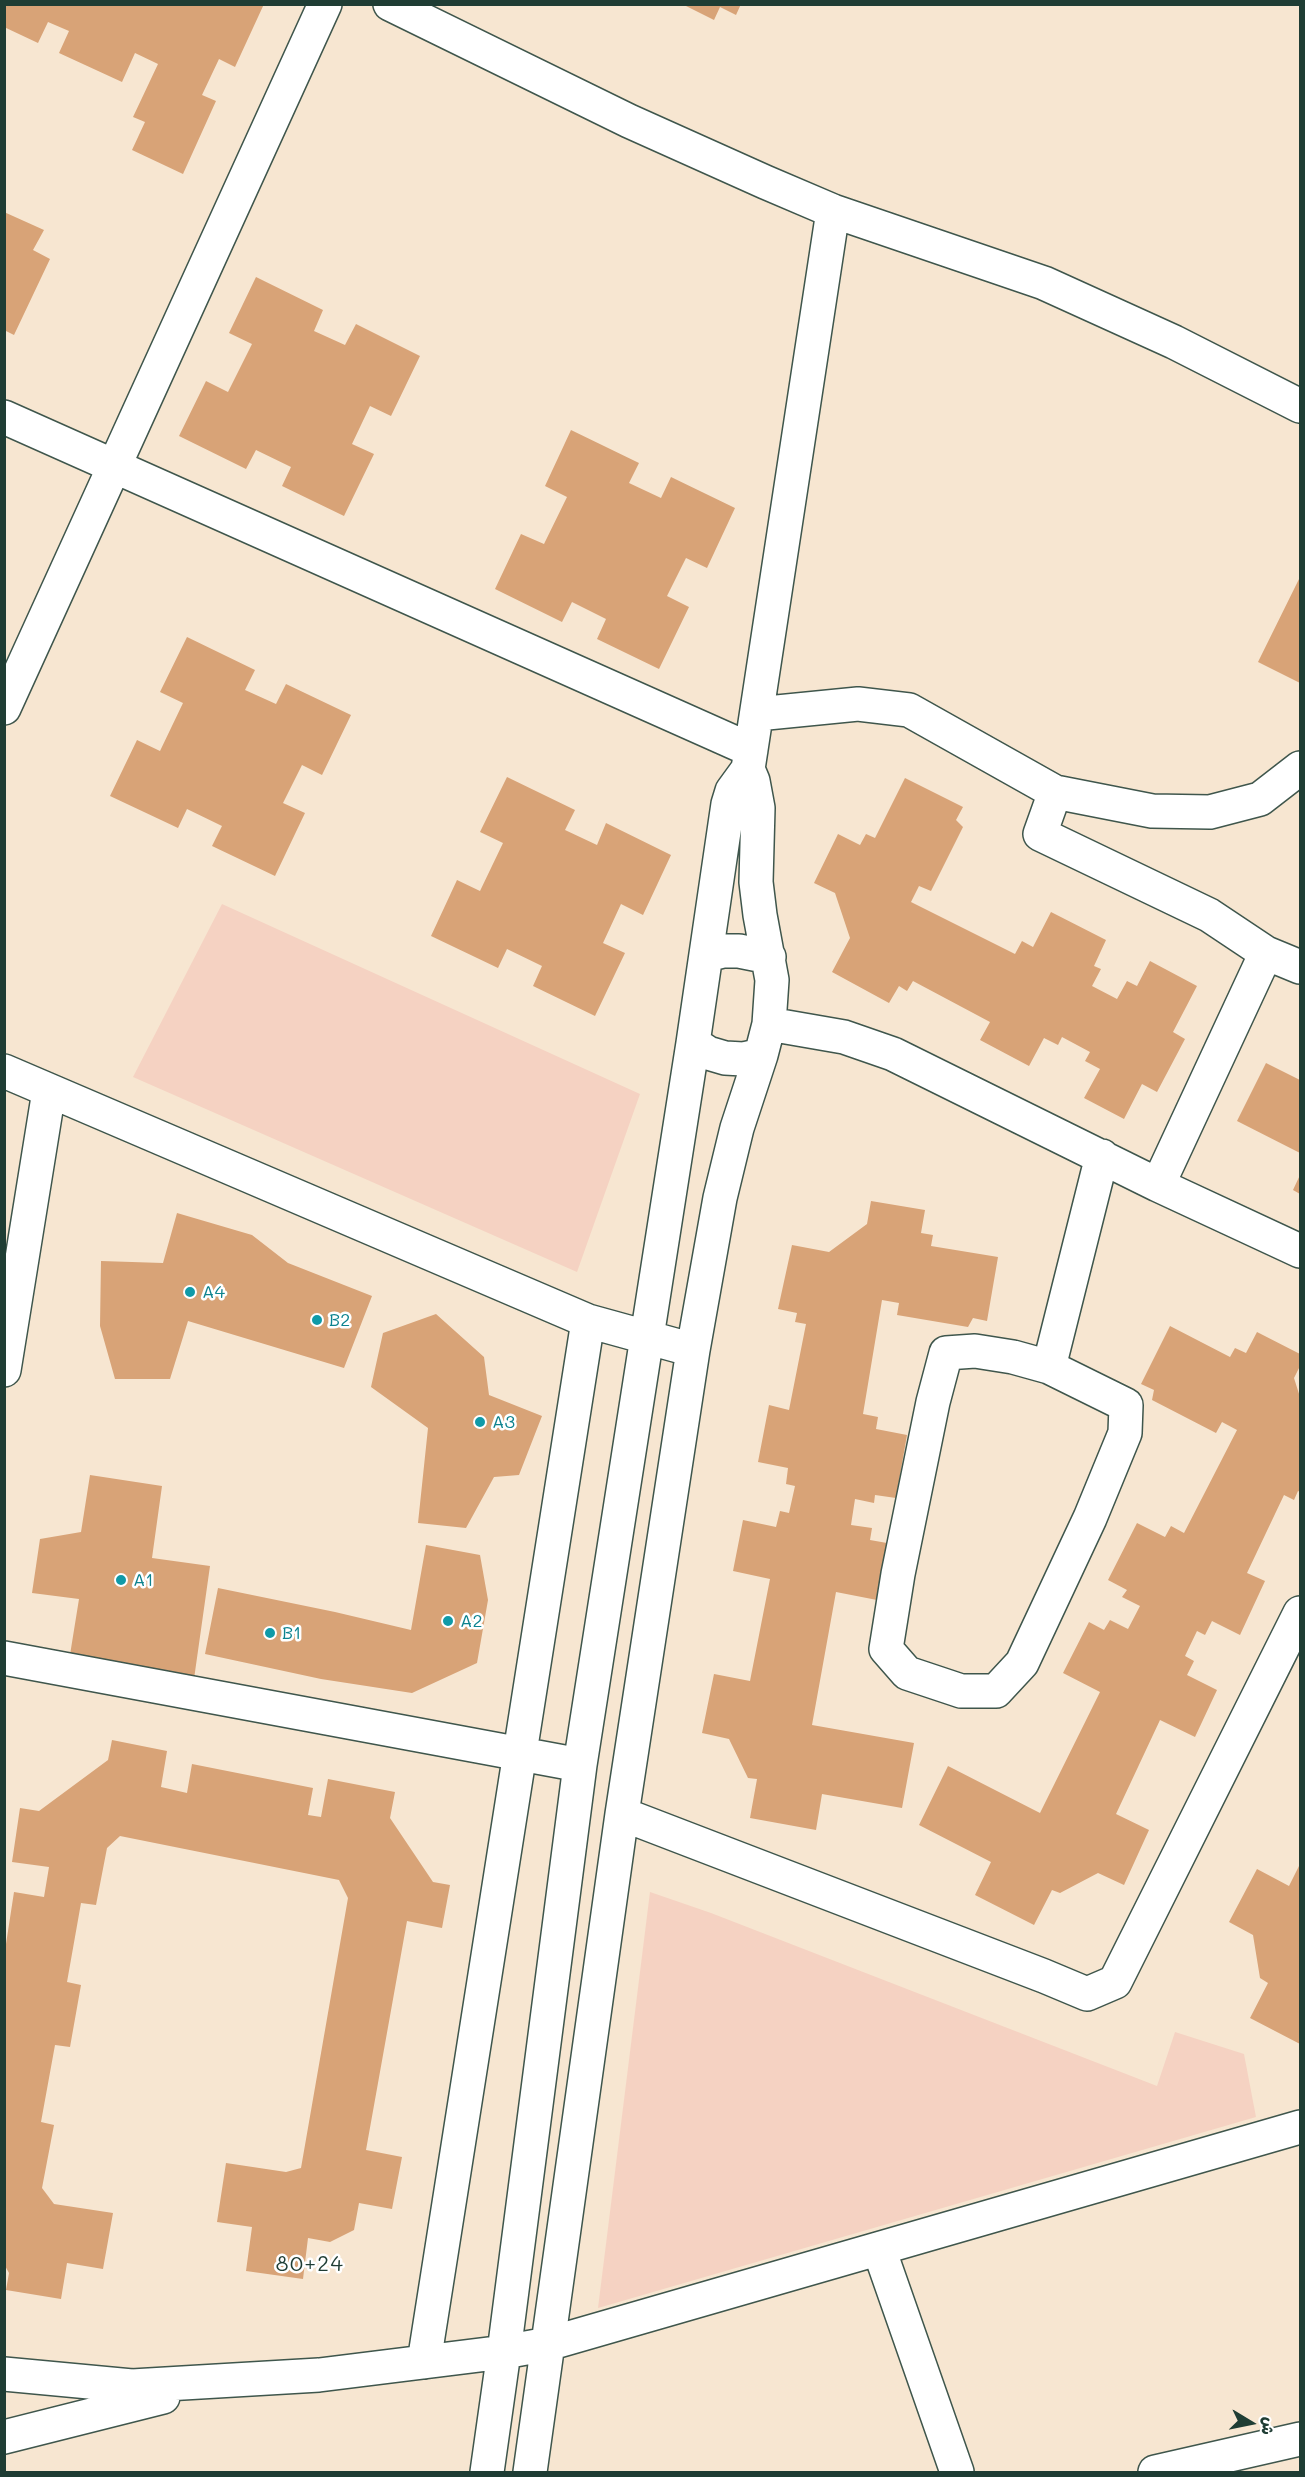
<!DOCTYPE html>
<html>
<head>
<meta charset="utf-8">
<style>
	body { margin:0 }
	#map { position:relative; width:1305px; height:2477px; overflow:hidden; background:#f7e6d1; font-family:Mali,"Playpen Sans Arabic",sans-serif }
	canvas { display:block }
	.frame { position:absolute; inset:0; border:6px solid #1f3d34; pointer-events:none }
	.north { position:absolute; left:1221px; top:2393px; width:60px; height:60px; -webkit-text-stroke:4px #fff; paint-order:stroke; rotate:100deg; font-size:16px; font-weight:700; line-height:24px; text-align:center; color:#1f3d34 }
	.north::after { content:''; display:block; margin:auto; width:21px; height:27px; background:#1f3d34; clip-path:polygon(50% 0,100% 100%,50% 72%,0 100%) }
</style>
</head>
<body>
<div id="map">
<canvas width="1305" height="2477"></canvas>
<div class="frame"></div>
<div class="north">ش</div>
</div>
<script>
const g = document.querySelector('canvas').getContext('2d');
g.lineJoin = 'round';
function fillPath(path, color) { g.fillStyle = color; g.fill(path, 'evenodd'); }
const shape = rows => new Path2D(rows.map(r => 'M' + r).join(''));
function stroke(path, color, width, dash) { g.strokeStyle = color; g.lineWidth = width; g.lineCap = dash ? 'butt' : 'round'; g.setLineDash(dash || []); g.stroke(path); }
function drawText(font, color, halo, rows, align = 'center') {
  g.font = font + ' Mali,sans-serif'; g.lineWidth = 5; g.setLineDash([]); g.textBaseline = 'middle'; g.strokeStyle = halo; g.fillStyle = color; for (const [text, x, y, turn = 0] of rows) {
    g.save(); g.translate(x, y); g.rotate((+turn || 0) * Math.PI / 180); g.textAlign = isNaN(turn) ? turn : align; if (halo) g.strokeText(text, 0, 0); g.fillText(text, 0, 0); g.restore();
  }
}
fillPath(shape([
	[222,904,640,1094,577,1272,133,1077],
	[650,1892,711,1913,1157,2086,1175,2032,1244,2054,1256,2117,598,2308]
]), '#f5d2c2');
fillPath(shape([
	[4,4,264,4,235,67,219,59,202,95,216,101,183,174,132,150,145,122,133,117,158,64,135,53,122,82,59,53,69,31,48,22,38,43,4,27],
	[682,4,741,4,736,15,720,7,714,20],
	[4,212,44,230,33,250,50,259,14,335,4,330],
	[256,277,323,310,314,331,345,345,356,324,420,356,391,416,370,406,352,444,374,454,344,516,282,486,291,467,256,450,246,469,179,436,206,381,228,392,252,344,229,333],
	[571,430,639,463,629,483,661,498,671,477,735,508,707,568,686,558,667,596,689,607,659,669,597,639,606,619,572,602,562,622,495,589,521,534,544,544,567,497,545,486],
	[1300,577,1300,683,1258,662],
	[187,637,255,670,245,690,276,704,286,684,351,715,322,775,302,765,283,803,305,813,275,876,212,846,222,826,187,809,178,828,110,796,137,740,160,751,183,703,160,692],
	[507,777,575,810,565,830,597,845,606,823,671,855,643,915,621,904,603,943,625,953,595,1016,533,986,542,966,507,949,498,968,431,936,457,880,480,891,503,843,480,832],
	[905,778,963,807,956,820,963,827,931,891,919,886,911,902,1015,954,1022,941,1033,947,1051,912,1106,940,1094,966,1101,969,1092,986,1117,999,1127,981,1137,986,1150,961,1197,986,1173,1032,1185,1039,1157,1092,1142,1084,1124,1119,1084,1098,1100,1069,1085,1061,1090,1052,1062,1037,1058,1045,1044,1038,1029,1066,980,1040,990,1022,913,981,907,991,899,986,889,1003,832,972,850,938,835,893,814,883,838,834,860,845,866,834,875,838],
	[1266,1063,1300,1080,1300,1153,1237,1121],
	[1300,1175,1300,1194,1293,1190],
	[871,1201,925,1210,921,1233,933,1235,931,1246,998,1257,987,1321,973,1318,968,1327,897,1315,899,1303,882,1300,863,1414,878,1417,876,1429,907,1435,896,1498,875,1495,874,1503,855,1499,851,1525,872,1528,870,1540,887,1543,877,1600,836,1592,812,1725,914,1743,902,1808,822,1794,816,1830,750,1818,757,1779,748,1778,729,1739,702,1733,714,1674,750,1681,770,1579,733,1571,743,1520,776,1527,780,1511,789,1513,795,1486,786,1484,788,1468,758,1462,769,1405,789,1410,806,1324,795,1322,797,1313,778,1309,792,1245,829,1252,867,1224],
	[177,1213,252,1235,288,1263,372,1296,344,1368,188,1321,170,1379,115,1379,100,1326,101,1261,163,1263],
	[436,1314,484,1357,489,1395,542,1416,519,1475,494,1477,466,1528,418,1523,428,1428,371,1387,383,1333],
	[1170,1326,1230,1357,1235,1348,1246,1353,1257,1332,1300,1354,1300,1366,1294,1378,1300,1397,1300,1492,1298,1491,1294,1500,1284,1495,1247,1573,1265,1581,1240,1635,1212,1621,1205,1635,1197,1631,1185,1656,1194,1661,1187,1675,1217,1690,1195,1737,1160,1720,1116,1814,1149,1830,1124,1885,1098,1873,1060,1893,1052,1890,1034,1925,975,1895,991,1862,919,1825,948,1766,1040,1813,1100,1692,1063,1673,1089,1622,1104,1630,1110,1620,1128,1629,1140,1606,1122,1597,1127,1590,1108,1580,1137,1523,1165,1537,1171,1526,1184,1533,1237,1430,1222,1422,1216,1433,1152,1400,1154,1390,1141,1384],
	[90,1475,162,1486,152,1558,210,1566,194,1679,69,1661,79,1599,32,1593,40,1539,81,1532],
	[426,1545,480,1555,488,1600,477,1663,412,1693,321,1679,205,1654,218,1588,335,1612,411,1630],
	[112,1740,167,1751,161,1787,187,1793,192,1764,313,1788,308,1815,321,1817,328,1779,395,1792,390,1818,433,1882,450,1885,442,1928,407,1921,366,2150,402,2157,392,2209,359,2203,354,2230,330,2242,308,2238,303,2279,246,2271,252,2227,217,2222,226,2163,286,2172,301,2168,348,1898,339,1880,120,1836,107,1848,96,1905,81,1903,67,1982,81,1985,70,2047,55,2045,41,2122,54,2125,42,2188,54,2204,113,2213,103,2269,67,2263,61,2299,6,2290,9,2273,4,2264,4,1957,14,1892,44,1897,49,1867,12,1862,20,1808,39,1811,108,1760],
	[1300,1864,1300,2044,1250,2018,1268,1983,1260,1978,1253,1935,1229,1922,1257,1869,1289,1886]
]), '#d8a377');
const minor = shape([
	[390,4,629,121,765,182,833,211,1044,283,1174,342,1300,406],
	[4,417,751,750],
	[4,708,325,4],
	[757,714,858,704,909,710,1055,792,1152,811,1210,812,1260,799,1300,768],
	[1055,792,1040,834,1209,915,1266,953],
	[707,955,723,951,739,951,769,957],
	[769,1024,844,1037,893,1054,1158,1185,1300,1251],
	[693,1043,708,1053,725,1058,743,1059,761,1055],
	[4,1071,588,1321,693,1350],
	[1158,1185,1266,953,1300,967],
	[1049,1367,1013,1357,975,1351,946,1353,933,1402,898,1574,886,1649,907,1673,961,1691,996,1691,1022,1663,1090,1518,1125,1433,1126,1405,1049,1367,1102,1156],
	[4,1370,49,1091],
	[4,1658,580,1765],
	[622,1814,1044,1976,1087,1994,1115,1982,1300,1613],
	[879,2249,957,2472],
	[424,2362,588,1321],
	[4,2374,132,2386,319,2375,504,2352,548,2344,1300,2127],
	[4,2437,163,2397],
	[487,2472,504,2352,580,1765,693,1043,728,804,732,791,748,769],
	[530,2472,622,1814,693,1350,720,1198,737,1128,761,1055,769,1024,772,980,760,915,756,882,758,808,753,781,748,769,833,211],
	[1155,2472,1300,2439]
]);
stroke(minor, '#3f564c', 36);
stroke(minor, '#fff', 33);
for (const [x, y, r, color] of [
	[190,1292,6,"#0f9aa8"],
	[317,1320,6,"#0f9aa8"],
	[480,1422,6,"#0f9aa8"],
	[121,1580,6,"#0f9aa8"],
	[448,1621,6,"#0f9aa8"],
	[270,1633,6,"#0f9aa8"]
]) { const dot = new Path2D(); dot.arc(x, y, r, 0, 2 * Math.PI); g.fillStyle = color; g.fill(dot); stroke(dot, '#fff', 2); }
drawText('18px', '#0d838f', '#fff', [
	["A4",202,1292],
	["B2",329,1320],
	["A3",492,1422],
	["A1",133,1580],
	["A2",460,1621],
	["B1",282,1633]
], 'left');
g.letterSpacing = '1.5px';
drawText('21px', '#1f3d34', '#fff', [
	["80+24",310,2265]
]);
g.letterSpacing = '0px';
</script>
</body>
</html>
